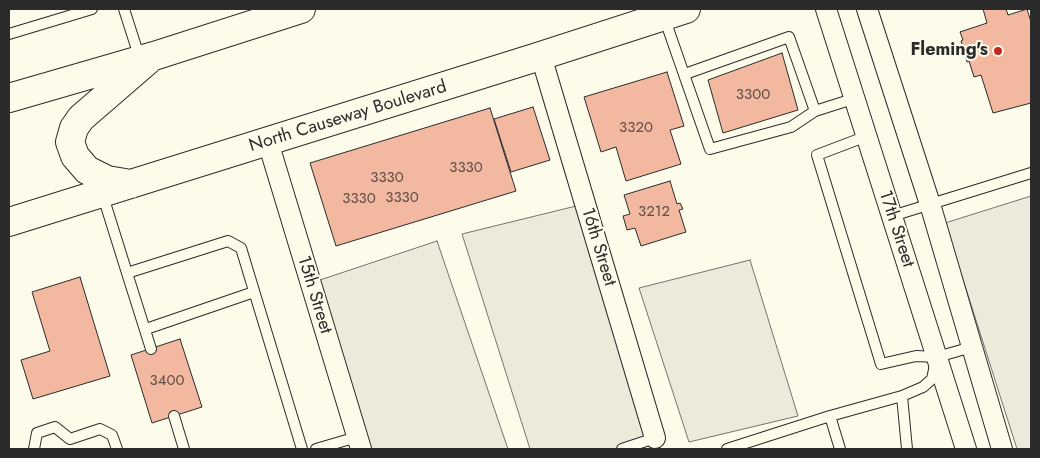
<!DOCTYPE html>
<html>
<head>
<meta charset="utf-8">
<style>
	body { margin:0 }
	#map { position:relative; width:1040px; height:458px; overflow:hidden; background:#fdfbea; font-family:Jost,sans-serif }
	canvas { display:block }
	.frame { position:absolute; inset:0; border:10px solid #2b2b2b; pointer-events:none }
</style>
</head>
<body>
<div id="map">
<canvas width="1040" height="458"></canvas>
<div class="frame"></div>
</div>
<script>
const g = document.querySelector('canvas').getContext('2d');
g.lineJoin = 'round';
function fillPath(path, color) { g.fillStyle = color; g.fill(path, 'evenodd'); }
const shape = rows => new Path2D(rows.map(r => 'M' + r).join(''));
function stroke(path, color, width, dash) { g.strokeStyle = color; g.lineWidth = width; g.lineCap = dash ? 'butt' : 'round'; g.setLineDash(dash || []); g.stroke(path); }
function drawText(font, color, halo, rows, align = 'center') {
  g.font = font + ' Jost,sans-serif'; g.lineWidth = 4; g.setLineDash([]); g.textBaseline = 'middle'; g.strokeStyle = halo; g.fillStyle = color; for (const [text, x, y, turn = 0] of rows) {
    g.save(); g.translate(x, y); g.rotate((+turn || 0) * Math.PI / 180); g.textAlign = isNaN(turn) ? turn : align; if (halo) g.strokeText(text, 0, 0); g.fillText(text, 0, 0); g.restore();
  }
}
const parking = shape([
	[1031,196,1031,449,1017,449,945,223,1031,196],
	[576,206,659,449,530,449,462,234,576,206],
	[437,241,508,449,361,449,311,283,437,241],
	[750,260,798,416,689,442,639,288,750,260]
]);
fillPath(parking, '#eceadb');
stroke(parking, '#74746e', 1);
const building = shape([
	[983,9,1006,9,1008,15,1027,9,1031,22,1031,103,993,113,981,75,974,77,969,61,967,62,961,41,963,40,960,32,987,23,983,9],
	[782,53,798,110,723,133,708,80,782,53],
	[667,72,684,126,670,130,681,164,626,181,616,147,601,152,584,97,667,72],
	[533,107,550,160,511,172,494,119,533,107],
	[490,108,516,191,336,246,310,163,490,108],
	[670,181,677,204,680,203,683,209,679,210,686,232,641,246,635,228,627,230,623,216,630,214,624,195,670,181],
	[80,277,110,376,33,399,21,360,50,351,32,292,80,277],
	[180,339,202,407,152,423,131,355,180,339]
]);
fillPath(building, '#f2b8a0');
stroke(building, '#2b2b2b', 1);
const service = shape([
	[124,9,140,59],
	[664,17,710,149,791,127,815,111,856,98],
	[9,34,92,9],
	[685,74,789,37,815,111],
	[867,136,817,155,881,364,916,356,937,357,972,347],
	[102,193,127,273,228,241,241,248,302,449],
	[892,216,1031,173],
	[127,273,151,349],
	[146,329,254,292],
	[174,416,184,449],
	[830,416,902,396],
	[34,449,37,433,55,427,70,439,100,429,112,435,117,449],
	[316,449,357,437],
	[622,449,655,438],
	[727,449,830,416,840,449],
	[907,449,902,396,923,387,932,379,935,365]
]);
const minor = shape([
	[826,9,966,449],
	[867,9,930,204,1002,449],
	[541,56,655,438],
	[268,142,361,449]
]);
const trunk = shape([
	[9,98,154,56,301,9],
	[131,184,107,180,87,170,75,156,70,142,74,128,81,118,147,61],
	[9,222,534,58,686,9]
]);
stroke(service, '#2b2b2b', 12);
stroke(minor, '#2b2b2b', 22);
stroke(trunk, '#2b2b2b', 30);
stroke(service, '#fdfbea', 10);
stroke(minor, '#fdfbea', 20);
stroke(trunk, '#fdfbea', 28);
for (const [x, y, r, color] of [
	[998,51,5,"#c62828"]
]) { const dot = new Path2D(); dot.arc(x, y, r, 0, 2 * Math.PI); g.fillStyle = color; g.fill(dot); stroke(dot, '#fdfbea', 2); }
drawText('15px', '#5d4e48', null, [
	["3300",753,95],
	["3320",636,128],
	["3330",466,168],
	["3330",387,178],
	["3330",402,198],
	["3330",359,199],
	["3212",654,212],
	["3400",167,381]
]);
drawText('bold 18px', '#2b2b2b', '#fdfbea', [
	["Fleming's",988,51]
], 'right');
drawText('18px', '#2b2b2b', '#fdfbea', [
	["North Causeway Boulevard",348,117,-17],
	["17th Street",896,229,72],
	["16th Street",598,247,73],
	["15th Street",314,295,73]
]);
</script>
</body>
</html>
